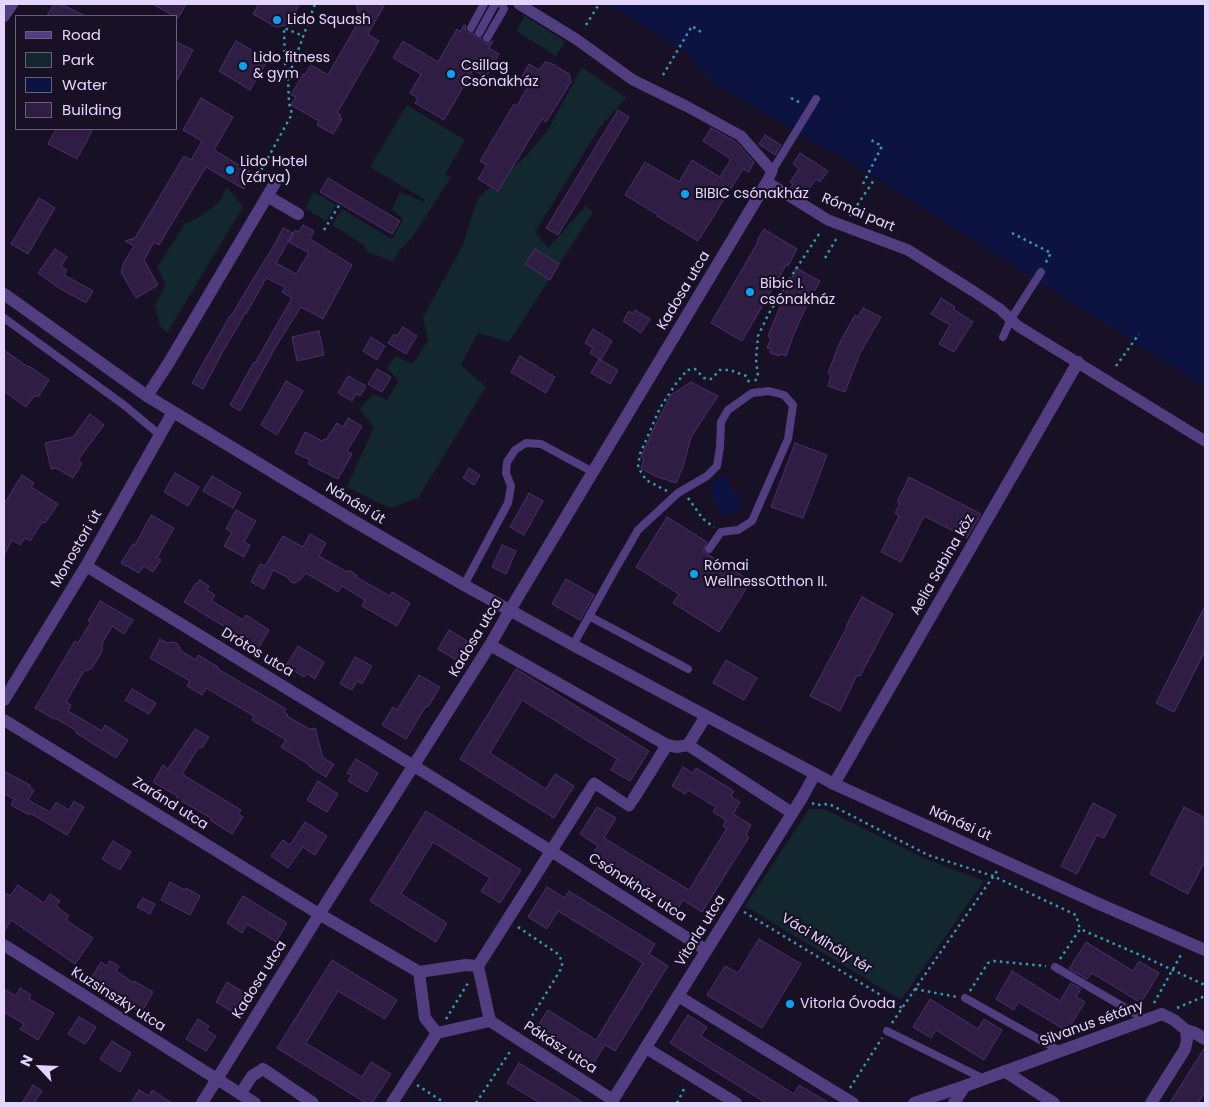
<!DOCTYPE html>
<html>
<head>
<meta charset="utf-8">
<style>
	body { margin:0 }
	#map { position:relative; width:1209px; height:1107px; overflow:hidden; background:#181024; font-family:Poppins,sans-serif }
	canvas { display:block }
	.frame { position:absolute; inset:0; border:5px solid #e4d5fd; pointer-events:none }
	.legend { position:absolute; left:15px; top:15px; width:162px; height:115px; box-sizing:border-box; background:#181024; border:1px solid #6a5f7b; margin:0; padding:6px 9px; list-style:none; font-size:15px; color:#e4d5fd }
	.legend li { display:flex; align-items:center; gap:10px; height:25px }
	.legend b { width:25px; border:1px solid #6a5f7b }
	.north { position:absolute; left:15px; top:1042px; width:50px; height:50px; -webkit-text-stroke:4px #181024; paint-order:stroke; rotate:295deg; font-size:14px; font-weight:700; line-height:20px; text-align:center; color:#e4d5fd }
	.north::after { content:''; display:block; margin:auto; width:18px; height:22px; background:#e4d5fd; clip-path:polygon(50% 0,100% 100%,50% 72%,0 100%) }
</style>
</head>
<body>
<div id="map">
<canvas width="1209" height="1107"></canvas>
<div class="frame"></div>
<ul class="legend">
<li><b style="height:6px;background:#513e81"></b>Road</li>
<li><b style="height:14px;background:#13282e"></b>Park</li>
<li><b style="height:14px;background:#0d1340"></b>Water</li>
<li><b style="height:14px;background:#2f1d44"></b>Building</li>
</ul>
<div class="north">N</div>
</div>
<script>
const g = document.querySelector('canvas').getContext('2d');
g.lineJoin = 'round';
function fillPath(path, color) { g.fillStyle = color; g.fill(path, 'evenodd'); }
const shape = rows => new Path2D(rows.map(r => 'M' + r).join(''));
function stroke(path, color, width, dash) { g.strokeStyle = color; g.lineWidth = width; g.lineCap = dash ? 'butt' : 'round'; g.setLineDash(dash || []); g.stroke(path); }
function drawText(font, color, halo, rows, align = 'center') {
  g.font = font + ' Poppins,sans-serif'; g.lineWidth = 4.5; g.setLineDash([]); g.textBaseline = 'middle'; g.strokeStyle = halo; g.fillStyle = color; for (const [text, x, y, turn = 0] of rows) {
    g.save(); g.translate(x, y); g.rotate((+turn || 0) * Math.PI / 180); g.textAlign = isNaN(turn) ? turn : align; if (halo) g.strokeText(text, 0, 0); g.fillText(text, 0, 0); g.restore();
  }
}
fillPath(shape([
	[525,16,565,41,556,56,516,31],
	[582,67,626,98,600,127,535,232,548,248,586,206,593,212,509,342,478,333,461,365,486,387,418,498,390,508,347,487,374,427,360,409,373,394,387,400,399,381,387,368,395,356,412,364,428,341,423,317,462,247,478,198,527,155,548,130],
	[407,105,465,140,445,174,451,177,412,238,400,250,392,262,386,258,368,253,364,245,332,225,342,209,390,238,393,238,403,219,392,210,400,192,424,202,425,200,370,167],
	[227,187,243,207,167,333,160,326,155,305,166,285,157,267,185,224,201,216,219,202],
	[314,192,336,205,326,221,305,208],
	[809,809,824,809,926,859,984,881,901,1000,745,906]
]), '#13282e');
fillPath(shape([
	[609,4,1205,4,1205,387,868,173,714,84,684,51],
	[722,476,728,479,732,491,738,494,741,499,742,504,738,510,729,515,723,514,719,511,719,505,715,502,712,497,712,484,715,479]
]), '#0d1340');
const building = shape([
	[54,4,61,4,85,16,47,16,54,4],
	[152,4,186,4,178,18,152,4],
	[259,4,300,4,287,25,276,27,253,14,259,4],
	[356,4,385,4,368,34,379,41,337,113,341,115,339,118,342,119,333,134,317,125,319,121,291,105,296,97,291,95,303,74,305,75,311,65,328,75,360,19,356,4],
	[464,25,466,26,465,29,468,33,473,33,476,38,481,38,482,41,485,43,487,44,493,41,489,48,499,54,486,77,473,70,444,120,415,103,418,98,410,93,421,74,393,58,403,41,438,62,457,29,460,32,464,25],
	[236,41,268,60,250,90,219,71,236,41],
	[176,42,193,50,176,82,176,42],
	[545,62,551,63,569,74,571,82,546,122,542,119,498,191,478,179,487,165,480,161,514,104,517,106,528,86,519,82,529,64,539,70,545,62],
	[201,98,233,117,214,150,254,174,244,189,206,167,159,245,154,242,144,260,158,285,136,298,121,272,124,262,134,246,125,241,135,238,184,156,191,160,202,141,183,130,201,98],
	[618,110,629,117,558,235,546,228,618,110],
	[711,128,736,142,754,162,749,172,743,169,698,241,657,216,658,215,625,195,645,162,679,182,692,160,720,177,731,159,703,141,711,128],
	[56,129,93,129,77,159,48,144,56,129],
	[765,135,781,145,775,155,759,144,765,135],
	[800,153,828,171,820,182,816,179,804,196,790,188,793,184,790,182,799,169,793,164,800,153],
	[328,178,400,221,392,234,320,192,328,178],
	[39,198,55,208,28,254,11,244,39,198],
	[303,225,314,231,310,239,352,265,323,319,301,307,278,343,247,399,240,411,230,405,254,362,255,363,292,298,282,292,285,287,266,278,246,314,245,313,238,326,223,351,203,389,192,383,231,314,232,315,247,289,273,247,283,228,293,233,276,263,296,274,309,253,289,242,295,230,299,232,303,225],
	[764,229,797,249,788,266,786,265,742,341,711,323,758,242,757,241,764,229],
	[55,249,67,257,61,266,67,270,64,275,93,291,86,303,59,288,38,273,55,249],
	[535,249,559,264,550,280,525,264,535,249],
	[796,268,820,281,805,309,793,336,786,356,780,354,779,356,770,353,771,349,767,348,771,338,768,336,796,268],
	[941,298,955,307,953,309,973,322,954,352,939,344,950,325,931,314,941,298],
	[863,308,881,317,860,353,845,392,828,386,831,375,828,373,839,344,855,315,858,317,863,308],
	[635,310,650,319,641,333,623,321,629,311,633,314,635,310],
	[403,327,417,336,406,354,388,343,394,334,397,336,403,327],
	[593,329,612,341,601,360,590,353,593,348,585,343,593,329],
	[319,331,324,355,297,361,292,337,319,331],
	[371,337,385,346,377,360,363,351,371,337],
	[4,350,28,367,29,366,49,380,38,397,35,395,26,407,4,391,4,350],
	[520,356,555,377,546,393,511,372,520,356],
	[599,359,618,370,610,384,591,373,599,359],
	[377,369,391,377,382,392,368,384,377,369],
	[348,376,366,386,360,396,356,394,352,401,338,393,348,376],
	[286,381,303,391,277,435,261,425,286,381],
	[691,382,718,396,691,437,683,467,676,483,655,476,641,468,644,459,641,457,657,422,671,395,691,382],
	[90,414,104,425,78,460,82,463,73,478,56,468,51,469,45,443,73,437,90,414],
	[348,418,362,426,347,451,352,454,338,479,308,464,310,460,295,453,305,432,322,441,324,439,326,440,337,423,343,427,348,418],
	[795,443,827,455,803,518,771,507,795,443],
	[469,468,480,475,474,485,463,478,469,468],
	[175,473,199,487,188,506,164,492,175,473],
	[22,475,34,483,31,487,58,504,45,523,42,522,30,541,25,538,20,545,12,540,4,555,4,504,22,475],
	[212,476,241,493,233,508,203,491,212,476],
	[909,477,981,514,967,538,924,516,901,562,881,552,899,516,895,513,900,503,897,502,909,477],
	[529,493,543,501,524,535,510,527,529,493],
	[236,510,256,521,244,542,250,545,244,557,224,546,232,532,226,529,236,510],
	[151,515,174,528,157,558,161,560,153,572,144,566,139,573,121,563,133,544,135,545,151,515],
	[667,517,707,542,704,548,704,552,751,581,719,632,673,603,679,594,636,567,667,517],
	[310,534,326,543,319,556,347,572,348,570,357,575,356,577,390,596,392,592,410,603,397,626,362,606,365,600,342,586,338,592,306,573,301,579,295,583,291,582,287,577,273,570,264,589,251,582,260,564,265,566,283,536,303,547,310,534],
	[502,545,516,551,506,574,492,567,502,545],
	[566,579,594,595,580,620,552,604,566,579],
	[200,580,209,586,207,590,215,595,212,601,243,620,246,615,269,630,258,649,234,634,235,633,184,602,196,583,197,584,200,580],
	[862,597,893,614,860,676,857,675,840,711,810,696,847,627,846,626,862,597],
	[100,601,133,620,124,634,112,626,102,644,102,651,95,663,91,669,84,671,66,702,71,705,68,711,102,731,105,725,128,740,116,758,76,733,77,731,55,718,54,719,35,708,75,641,78,643,91,622,88,621,100,601],
	[1205,606,1205,651,1174,712,1156,703,1205,606],
	[449,630,467,641,456,660,438,649,449,630],
	[160,639,167,643,173,642,177,643,179,646,181,651,196,660,198,655,218,667,218,669,286,709,284,712,288,715,287,716,309,729,315,728,323,758,334,764,326,777,310,767,311,766,281,747,286,740,252,720,254,716,206,688,202,695,187,686,190,681,150,658,160,639],
	[298,646,324,662,315,679,307,674,304,677,286,666,298,646],
	[355,657,372,666,362,684,357,681,352,690,340,684,355,657],
	[726,660,757,678,744,700,713,683,726,660],
	[516,669,649,751,630,781,611,770,617,759,522,700,490,753,546,789,555,774,574,786,554,818,460,759,516,669],
	[419,675,440,687,428,707,426,706,406,739,382,725,393,707,397,710,419,675],
	[132,689,156,703,149,714,125,700,132,689],
	[195,729,209,737,202,748,199,747,182,774,241,810,238,814,243,817,232,834,210,820,211,818,176,798,177,796,153,782,163,765,168,769,195,729],
	[356,759,378,773,367,792,348,781,352,775,347,773,356,759],
	[683,767,693,773,696,768,734,791,731,796,740,802,733,814,751,825,746,834,749,837,702,912,683,900,678,908,592,855,598,846,580,834,597,807,616,818,604,838,689,890,727,828,723,826,726,820,713,812,716,807,688,790,685,794,672,786,683,767],
	[4,771,30,785,29,787,34,790,28,800,50,812,56,802,69,810,74,801,84,807,67,835,30,813,29,815,11,805,14,799,4,794,4,771],
	[318,781,338,794,327,812,307,800,318,781],
	[1093,803,1116,815,1104,838,1097,835,1077,874,1061,866,1093,803],
	[1184,807,1205,818,1205,861,1188,894,1150,874,1184,807],
	[426,811,521,870,500,903,481,891,490,878,433,842,401,894,447,923,436,942,370,901,426,811],
	[305,822,327,836,315,855,303,847,288,868,271,856,283,840,290,845,305,822],
	[113,841,131,852,120,870,102,859,113,841],
	[170,882,185,890,186,888,200,896,190,915,161,900,170,882],
	[18,885,44,903,50,894,60,901,56,906,69,916,66,920,93,938,75,964,11,920,4,932,4,892,10,896,18,885],
	[547,887,565,898,569,891,655,944,649,954,668,966,615,1051,605,1045,593,1064,536,1029,548,1010,596,1040,643,963,558,911,547,929,528,917,547,887],
	[243,896,287,923,276,942,247,924,242,933,227,923,243,896],
	[143,898,155,904,150,914,137,907,143,898],
	[759,939,801,964,762,1028,707,995,725,966,738,973,759,939],
	[1086,942,1133,971,1139,961,1159,973,1141,1003,1092,973,1087,979,1069,969,1086,942],
	[332,960,397,1000,385,1019,338,991,306,1043,362,1077,371,1062,391,1074,372,1103,366,1103,277,1048,332,960],
	[110,961,119,966,116,971,134,983,134,981,153,992,141,1013,90,980,101,962,107,966,110,961],
	[1012,971,1060,1001,1071,983,1081,989,1076,997,1085,1002,1067,1031,1018,1002,1014,1010,996,999,1012,971],
	[227,982,245,993,233,1012,216,1002,227,982],
	[20,988,31,995,29,999,54,1013,38,1040,20,1029,24,1024,4,1012,4,989,16,996,20,988],
	[930,999,978,1029,984,1019,1002,1030,984,1060,936,1030,931,1038,913,1027,930,999],
	[688,1015,707,1027,701,1036,794,1094,799,1085,829,1103,766,1103,670,1043,688,1015],
	[79,1017,96,1027,88,1040,85,1044,68,1034,79,1017],
	[198,1019,209,1026,206,1030,216,1036,206,1051,186,1039,198,1019],
	[112,1041,131,1053,120,1072,100,1059,112,1041],
	[1205,1047,1205,1092,1198,1103,1170,1103,1205,1047],
	[519,1063,584,1103,540,1103,507,1083,519,1063],
	[33,1085,42,1091,34,1103,22,1103,33,1085],
	[139,1090,149,1096,152,1090,172,1103,131,1103,139,1090]
]);
fillPath(building, '#2f1d44');
stroke(building, '#4c306f', 1);
stroke(shape([
	[586,25,599,4],
	[290,70,285,64,284,28,303,36],
	[663,75,692,26,701,32],
	[791,98,801,103],
	[261,181,258,176,292,114,289,103,288,78,315,4],
	[863,184,882,146,871,140],
	[850,216,874,180],
	[324,230,340,204],
	[1012,233,1051,253,1045,264],
	[825,258,838,236],
	[1116,366,1139,334],
	[755,381,758,376,756,360,758,336,768,315,794,272,821,231],
	[667,491,646,480,638,467,640,454,660,408,675,385,687,370,695,369,704,378,711,379,720,370,730,370,746,376,750,384],
	[688,498,703,519,714,527],
	[812,803,816,805,829,804,928,855,993,876,1076,915,1080,929],
	[744,912,902,1008],
	[518,927,558,954,562,961,562,967,558,974,524,1029],
	[1060,959,1080,929,1147,958,1205,985],
	[915,989,957,997],
	[970,991,988,963,994,961,1046,966],
	[1154,1003,1182,953],
	[1177,1008,1205,996],
	[446,1019,468,983],
	[892,1023,915,989,997,871],
	[417,1085,445,1103],
	[850,1088,882,1038],
	[476,1103,511,1050],
	[677,1103,685,1087]
]), '#3699b1', 2.5, [2.5, 4]);
stroke(shape([
	[471,28,484,4],
	[479,33,495,4],
	[487,38,504,9,502,4],
	[772,171,816,99],
	[4,318,124,405,160,435],
	[1003,337,1011,319,1041,272],
	[464,585,508,503,511,486,506,473,507,462,515,450,526,443,541,444,593,472],
	[589,616,688,669],
	[573,645,612,575,638,530,678,493,707,476,717,466,720,447,721,422,728,410,752,393,769,391,784,395,793,405,788,439,752,521,738,530,721,532,709,549],
	[1055,967,1146,1020],
	[965,998,1060,1051],
	[887,1031,984,1079]
]), '#513e81', 8);
stroke(shape([
	[519,4,576,39,633,80,686,106,741,136,772,171,767,182,828,220,908,250,973,291,1000,309,1018,326,1205,441],
	[586,796,594,783,629,806,634,798]
]), '#513e81', 11);
stroke(shape([
	[4,16,12,4],
	[267,196,298,214],
	[147,396,168,364,275,183],
	[86,566,427,774,551,851,706,950],
	[490,645,667,745,677,747,688,745,792,813],
	[4,700,86,566,173,412],
	[4,720,319,914,419,972,466,965,478,966,490,1021,613,1100],
	[688,745,706,716],
	[834,784,1078,362],
	[634,798,667,745],
	[4,945,255,1103],
	[478,966,586,796],
	[419,972,425,1018,437,1033,490,1021],
	[678,996,853,1103],
	[646,1048,736,1103],
	[1004,1071,1054,1103],
	[240,1094,252,1076,263,1069,313,1103],
	[202,1103,327,902,490,645,510,610,767,182],
	[392,1103,437,1033],
	[611,1103,803,796,815,774],
	[914,1103,965,1086,1162,1014,1174,1020,1186,1030,1195,1033,1205,1039],
	[954,1103,965,1086],
	[1151,1103,1185,1049,1187,1040,1186,1030]
]), '#513e81', 12);
stroke(shape([
	[4,294,147,396,352,520,464,585,573,645,834,784,1097,903,1205,950]
]), '#513e81', 12);
for (const [x, y, r, color] of [
	[277,20,5,"#0da2f1"],
	[243,66,5,"#0da2f1"],
	[451,74,5,"#0da2f1"],
	[230,170,5,"#0da2f1"],
	[685,194,5,"#0da2f1"],
	[750,292,5,"#0da2f1"],
	[694,574,5,"#0da2f1"],
	[790,1004,5,"#0da2f1"]
]) { const dot = new Path2D(); dot.arc(x, y, r, 0, 2 * Math.PI); g.fillStyle = color; g.fill(dot); stroke(dot, '#181024', 2); }
drawText('14px', '#e4d5fd', '#181024', [
	["Lido Squash",287,20],
	["Lido fitness",253,58],
	["& gym",253,74],
	["Csillag",461,66],
	["Csónakház",461,82],
	["Lido Hotel",240,162],
	["(zárva)",240,178],
	["BIBIC csónakház",695,194],
	["Bibic I.",760,284],
	["csónakház",760,300],
	["Római",704,566],
	["WellnessOtthon II.",704,582],
	["Vitorla Óvoda",800,1004]
], 'left');
drawText('14px', '#e4d5fd', '#181024', [
	["Római part",858,213,23],
	["Kadosa utca",684,291,-59],
	["Nánási út",355,504,31],
	["Monostori út",77,549,-60],
	["Aelia Sabina köz",943,565,-60],
	["Kadosa utca",476,638,-59],
	["Drótos utca",257,653,31],
	["Zaránd utca",170,804,32],
	["Nánási út",960,824,24],
	["Csónakház utca",637,888,33],
	["Vitorla utca",701,931,-58],
	["Váci Mihály tér",826,944,31],
	["Kadosa utca",260,980,-58],
	["Kuzsinszky utca",118,1000,32],
	["Silvanus sétány",1092,1024,-20],
	["Pákász utca",560,1048,33]
]);
</script>
</body>
</html>
